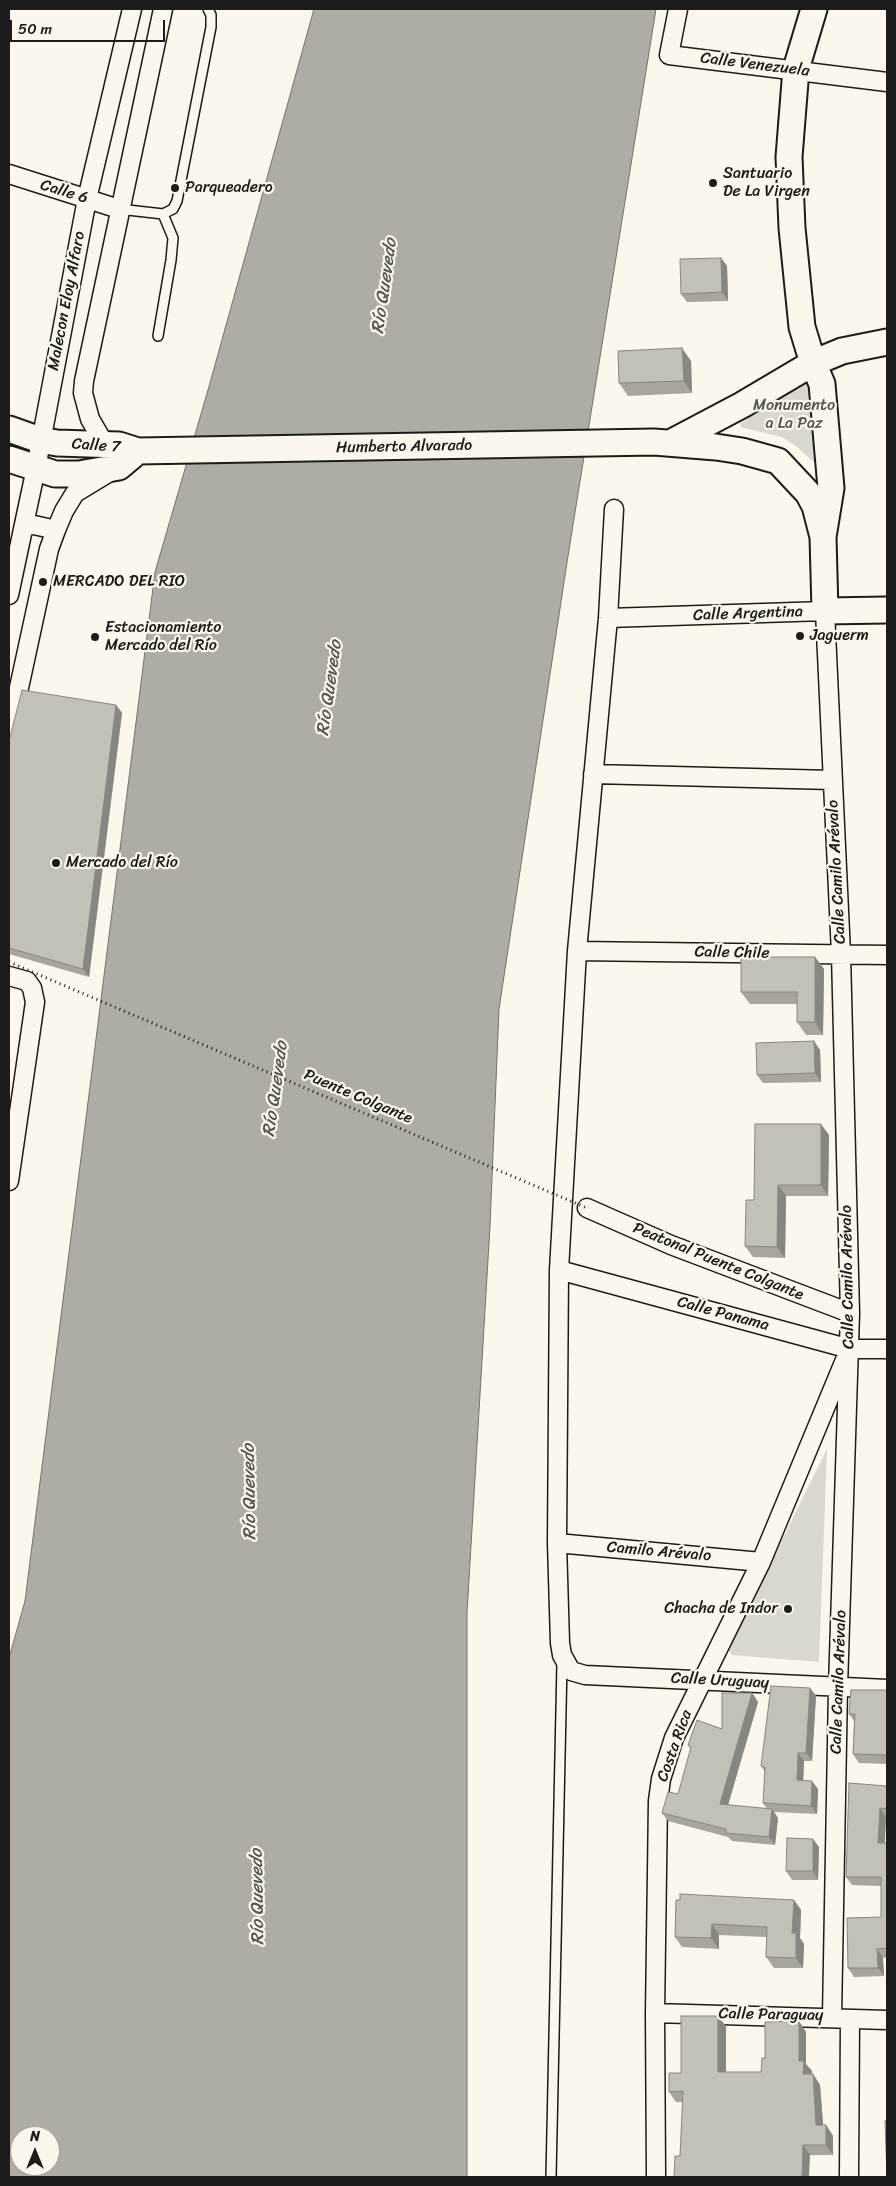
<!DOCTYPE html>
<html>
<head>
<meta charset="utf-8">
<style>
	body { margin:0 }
	#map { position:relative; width:896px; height:2186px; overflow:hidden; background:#fbf7ec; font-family:Sriracha,sans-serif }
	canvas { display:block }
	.frame { position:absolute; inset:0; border:10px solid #1c1c1c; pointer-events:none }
	.north { position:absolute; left:10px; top:2126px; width:50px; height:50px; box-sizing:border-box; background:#fbf7ec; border:1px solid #a29f99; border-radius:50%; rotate:0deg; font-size:14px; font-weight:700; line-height:20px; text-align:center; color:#1c1c1c }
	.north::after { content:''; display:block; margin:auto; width:18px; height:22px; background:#1c1c1c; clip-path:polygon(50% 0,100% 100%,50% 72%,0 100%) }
	.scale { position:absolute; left:10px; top:20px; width:155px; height:22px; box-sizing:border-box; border:2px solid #1c1c1c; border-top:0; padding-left:6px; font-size:15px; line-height:18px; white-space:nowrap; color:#1c1c1c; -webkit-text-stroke:4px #fbf7ec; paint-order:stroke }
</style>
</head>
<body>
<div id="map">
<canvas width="896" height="2186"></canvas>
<div class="frame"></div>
<div class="north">N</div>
<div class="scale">50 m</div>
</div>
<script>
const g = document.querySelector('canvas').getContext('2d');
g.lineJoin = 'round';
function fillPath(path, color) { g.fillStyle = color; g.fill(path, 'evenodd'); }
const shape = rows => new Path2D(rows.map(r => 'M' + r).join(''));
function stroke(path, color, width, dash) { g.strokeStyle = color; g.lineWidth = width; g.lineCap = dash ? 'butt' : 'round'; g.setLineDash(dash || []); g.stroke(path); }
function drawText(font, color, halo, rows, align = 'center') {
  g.font = font + ' Sriracha,sans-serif'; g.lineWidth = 4.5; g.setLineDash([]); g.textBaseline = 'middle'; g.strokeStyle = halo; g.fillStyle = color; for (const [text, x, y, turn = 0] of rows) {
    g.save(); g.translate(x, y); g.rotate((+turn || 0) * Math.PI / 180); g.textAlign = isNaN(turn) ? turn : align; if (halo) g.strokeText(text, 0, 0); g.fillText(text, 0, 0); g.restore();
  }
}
fillPath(shape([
	[818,375,826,492,816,464,796,446,782,437,744,428,741,427,740,424,789,390],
	[827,1449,819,1662,732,1655,728,1649]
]), '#dad7ce');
const water = shape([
	[314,9,656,9,568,556,499,1009,490,1226,467,1613,467,2177,9,2177,9,1658,25,1601,155,572,208,390,314,9],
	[20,2136,50,2136,50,2166,20,2166,20,2136]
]);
fillPath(water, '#afaca5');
stroke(water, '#74726e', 1);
const lane = shape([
	[119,209,163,214,173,209,177,201,211,27,211,15,208,9],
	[158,336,171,260,173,238,163,214],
	[551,2177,562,1663]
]);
const street = shape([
	[678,9,669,55,887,82],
	[9,174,119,209],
	[105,445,90,419,83,393,84,381,163,9],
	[614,509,608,618,577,951,559,1270,557,1543,560,1643,562,1655,571,1671,585,1675,887,1689],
	[24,526,34,525,56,530],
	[9,595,36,468,87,199,132,9],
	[608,618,825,611,841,954,850,1313,838,1687,832,2017],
	[9,734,49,549,56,530,64,511,75,493,108,473],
	[593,774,832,780],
	[577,951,887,955],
	[9,976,27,981,32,988,35,1002,9,1181],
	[587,1208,671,1245,850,1313],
	[559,1270,850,1349,887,1349],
	[557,1543,761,1562],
	[655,2013,887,2020],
	[656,2177,655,2013,658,1801,661,1779,674,1738,761,1562,845,1360],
	[849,2177,850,2019]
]);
const secondary = shape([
	[814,9,796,69,789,157,792,228,802,327,813,363,822,384,831,488,823,537,825,611,887,610],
	[9,429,40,440,57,443,119,445,138,451,654,442,716,447,742,451,778,461,808,493,815,506,823,537],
	[670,443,742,405,813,363,842,351,887,342],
	[9,459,55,474,79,474,119,467,138,451]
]);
stroke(lane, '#1c1c1c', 12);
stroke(street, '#1c1c1c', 21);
stroke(secondary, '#1c1c1c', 29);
stroke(lane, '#fbf7ec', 9);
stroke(street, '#fbf7ec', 18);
stroke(secondary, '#fbf7ec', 25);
stroke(shape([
	[9,962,587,1208]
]), '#1c1c1c', 3, [1, 4]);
fillPath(shape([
	[721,258,727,266,728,301,687,302,681,294],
	[691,361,692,393,628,396,619,383],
	[116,705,122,713,89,977,9,954,9,741],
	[815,957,824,969,823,1035,806,1035,797,1022,797,1004,750,1004,741,992],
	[820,1050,821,1082,763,1083,757,1075],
	[829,1135,828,1196,786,1196,785,1258,753,1257,745,1246,754,1200],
	[810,1688,816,1696,812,1761,804,1761,803,1780,818,1789,817,1814,774,1812,778,1818,775,1845,732,1841,728,1837,668,1821,662,1813,678,1794,691,1750,688,1745,722,1729,752,1693,758,1702,728,1805,767,1809,763,1803,765,1772,761,1766],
	[887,1690,887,1764,859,1763,853,1754,854,1721,849,1714],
	[887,1786,887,1817,886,1817,885,1843,887,1843,887,1957,883,1958,884,1976,854,1977,848,1968,881,1917,881,1886,852,1885,846,1877],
	[819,1847,818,1880,792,1880,786,1871],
	[676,1900,794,1900,801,1910,800,1938,804,1944,803,1968,774,1968,766,1957,767,1937,719,1935,719,1949,682,1947,675,1937],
	[726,2026,726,2072,761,2072,765,2058,806,2032,806,2064,812,2071,811,2074,813,2074,820,2085,823,2125,826,2125,833,2136,833,2155,680,2156,683,2102,676,2102,669,2092,681,2073]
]), '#a8a59e');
fillPath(shape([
	[721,258,727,266,728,301,722,292],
	[682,348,691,361,692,393,684,381],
	[116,705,122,713,89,977,83,969],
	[815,957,824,969,823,1035,815,1022],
	[814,1041,820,1050,821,1082,815,1073],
	[821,1124,829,1135,828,1196,821,1185],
	[778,1185,786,1196,785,1258,777,1247],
	[810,1688,816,1696,812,1761,806,1753],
	[752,1693,758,1702,726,1812,720,1804],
	[798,1753,804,1761,803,1788,797,1780],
	[812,1781,818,1789,817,1814,811,1806],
	[880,1808,886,1817,884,1851,878,1843],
	[772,1809,778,1818,775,1845,769,1837],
	[813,1839,819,1847,818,1880,813,1871],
	[794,1900,801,1910,800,1938,804,1944,803,1968,796,1958,792,1933],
	[712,1924,719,1935,719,1949,711,1938],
	[877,1949,883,1958,884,1976,878,1968],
	[718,2016,726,2026,726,2083,718,2072],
	[799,2021,806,2032,806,2064,812,2071,811,2085,803,2074,799,2061],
	[813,2074,820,2085,824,2135,816,2125],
	[826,2125,833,2136,833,2155,826,2145],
	[803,2145,810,2155,809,2177,802,2177]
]), '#888681');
const building = shape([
	[721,258,722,292,681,294,680,259,721,258],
	[682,348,684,381,619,383,618,351,682,348],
	[22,690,116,705,83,969,9,948,9,741,22,690],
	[741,957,815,957,815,1022,797,1022,797,992,741,992,741,957],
	[814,1041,815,1073,757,1075,756,1043,814,1041],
	[755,1124,821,1124,821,1185,778,1185,777,1247,745,1246,746,1200,754,1200,755,1124],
	[771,1686,810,1688,806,1753,798,1753,797,1780,812,1781,811,1806,763,1803,765,1767,761,1766,771,1686],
	[851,1690,887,1690,887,1755,853,1754,855,1714,849,1714,851,1690],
	[722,1693,752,1693,720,1804,772,1809,769,1837,726,1833,726,1829,662,1813,668,1792,678,1794,691,1747,688,1745,697,1720,722,1729,722,1693],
	[849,1783,887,1786,887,1809,880,1808,878,1843,887,1843,887,1948,877,1949,878,1968,848,1968,847,1918,881,1917,881,1877,846,1877,849,1783],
	[787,1838,813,1839,813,1871,786,1871,787,1838],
	[680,1894,794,1900,792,1933,796,1933,796,1958,766,1957,767,1927,712,1924,711,1938,675,1937,676,1900,680,1900,680,1894],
	[681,2016,718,2016,718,2072,761,2072,762,2058,765,2058,765,2022,799,2021,799,2061,804,2061,803,2074,813,2074,816,2125,826,2125,826,2145,803,2145,802,2177,674,2177,675,2156,680,2156,683,2091,669,2092,669,2073,681,2073,681,2016],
	[885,2121,887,2121,887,2177,885,2121]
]);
fillPath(building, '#c3c0b8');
stroke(building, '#888681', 1);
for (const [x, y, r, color] of [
	[713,183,5,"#1c1c1c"],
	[175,188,5,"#1c1c1c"],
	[43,582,5,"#1c1c1c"],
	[800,636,5,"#1c1c1c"],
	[95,637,5,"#1c1c1c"],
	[56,863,5,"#1c1c1c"],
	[788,1609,5,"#1c1c1c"]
]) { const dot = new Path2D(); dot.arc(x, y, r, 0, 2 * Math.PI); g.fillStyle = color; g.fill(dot); stroke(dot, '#fbf7ec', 2); }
drawText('16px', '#1c1c1c', '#fbf7ec', [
	["Calle Venezuela",755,65,7],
	["Calle 6",64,192,17],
	["Malecon Eloy Alfaro",67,301,-79],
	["Calle 7",96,446,4],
	["Humberto Alvarado",404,447,-1],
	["Calle Argentina",748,614,-2],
	["Calle Camilo Arévalo",837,872,-93],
	["Calle Chile",732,953,1],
	["Puente Colgante",358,1097,23],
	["Peatonal Puente Colgante",718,1262,22],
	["Calle Camilo Arévalo",848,1277,-91],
	["Calle Panama",723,1314,15],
	["Camilo Arévalo",659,1552,5],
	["Calle Uruguay",720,1681,3],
	["Calle Camilo Arévalo",839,1682,-88],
	["Costa Rica",675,1746,-70],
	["Calle Paraguay",771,2015,1]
]);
drawText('16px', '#1c1c1c', '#fbf7ec', [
	["Santuario",723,174],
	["De La Virgen",723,192],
	["Parqueadero",185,188],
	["MERCADO DEL RIO",53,582],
	["Estacionamiento",105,628],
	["Mercado del Río",105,646],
	["Jaguerm",810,636],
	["Mercado del Río",66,863],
	["Chacha de Indor",778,1609,"right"]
], 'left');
drawText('16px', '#555451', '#fbf7ec', [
	["Monumento",794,406],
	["a La Paz",794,424]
]);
drawText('italic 18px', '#575653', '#fbf7ec', [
	["Río Quevedo",385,286,-82],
	["Río Quevedo",330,688,-82],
	["Río Quevedo",276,1089,-82],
	["Río Quevedo",250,1492,-91],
	["Río Quevedo",258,1897,-91]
]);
</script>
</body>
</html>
